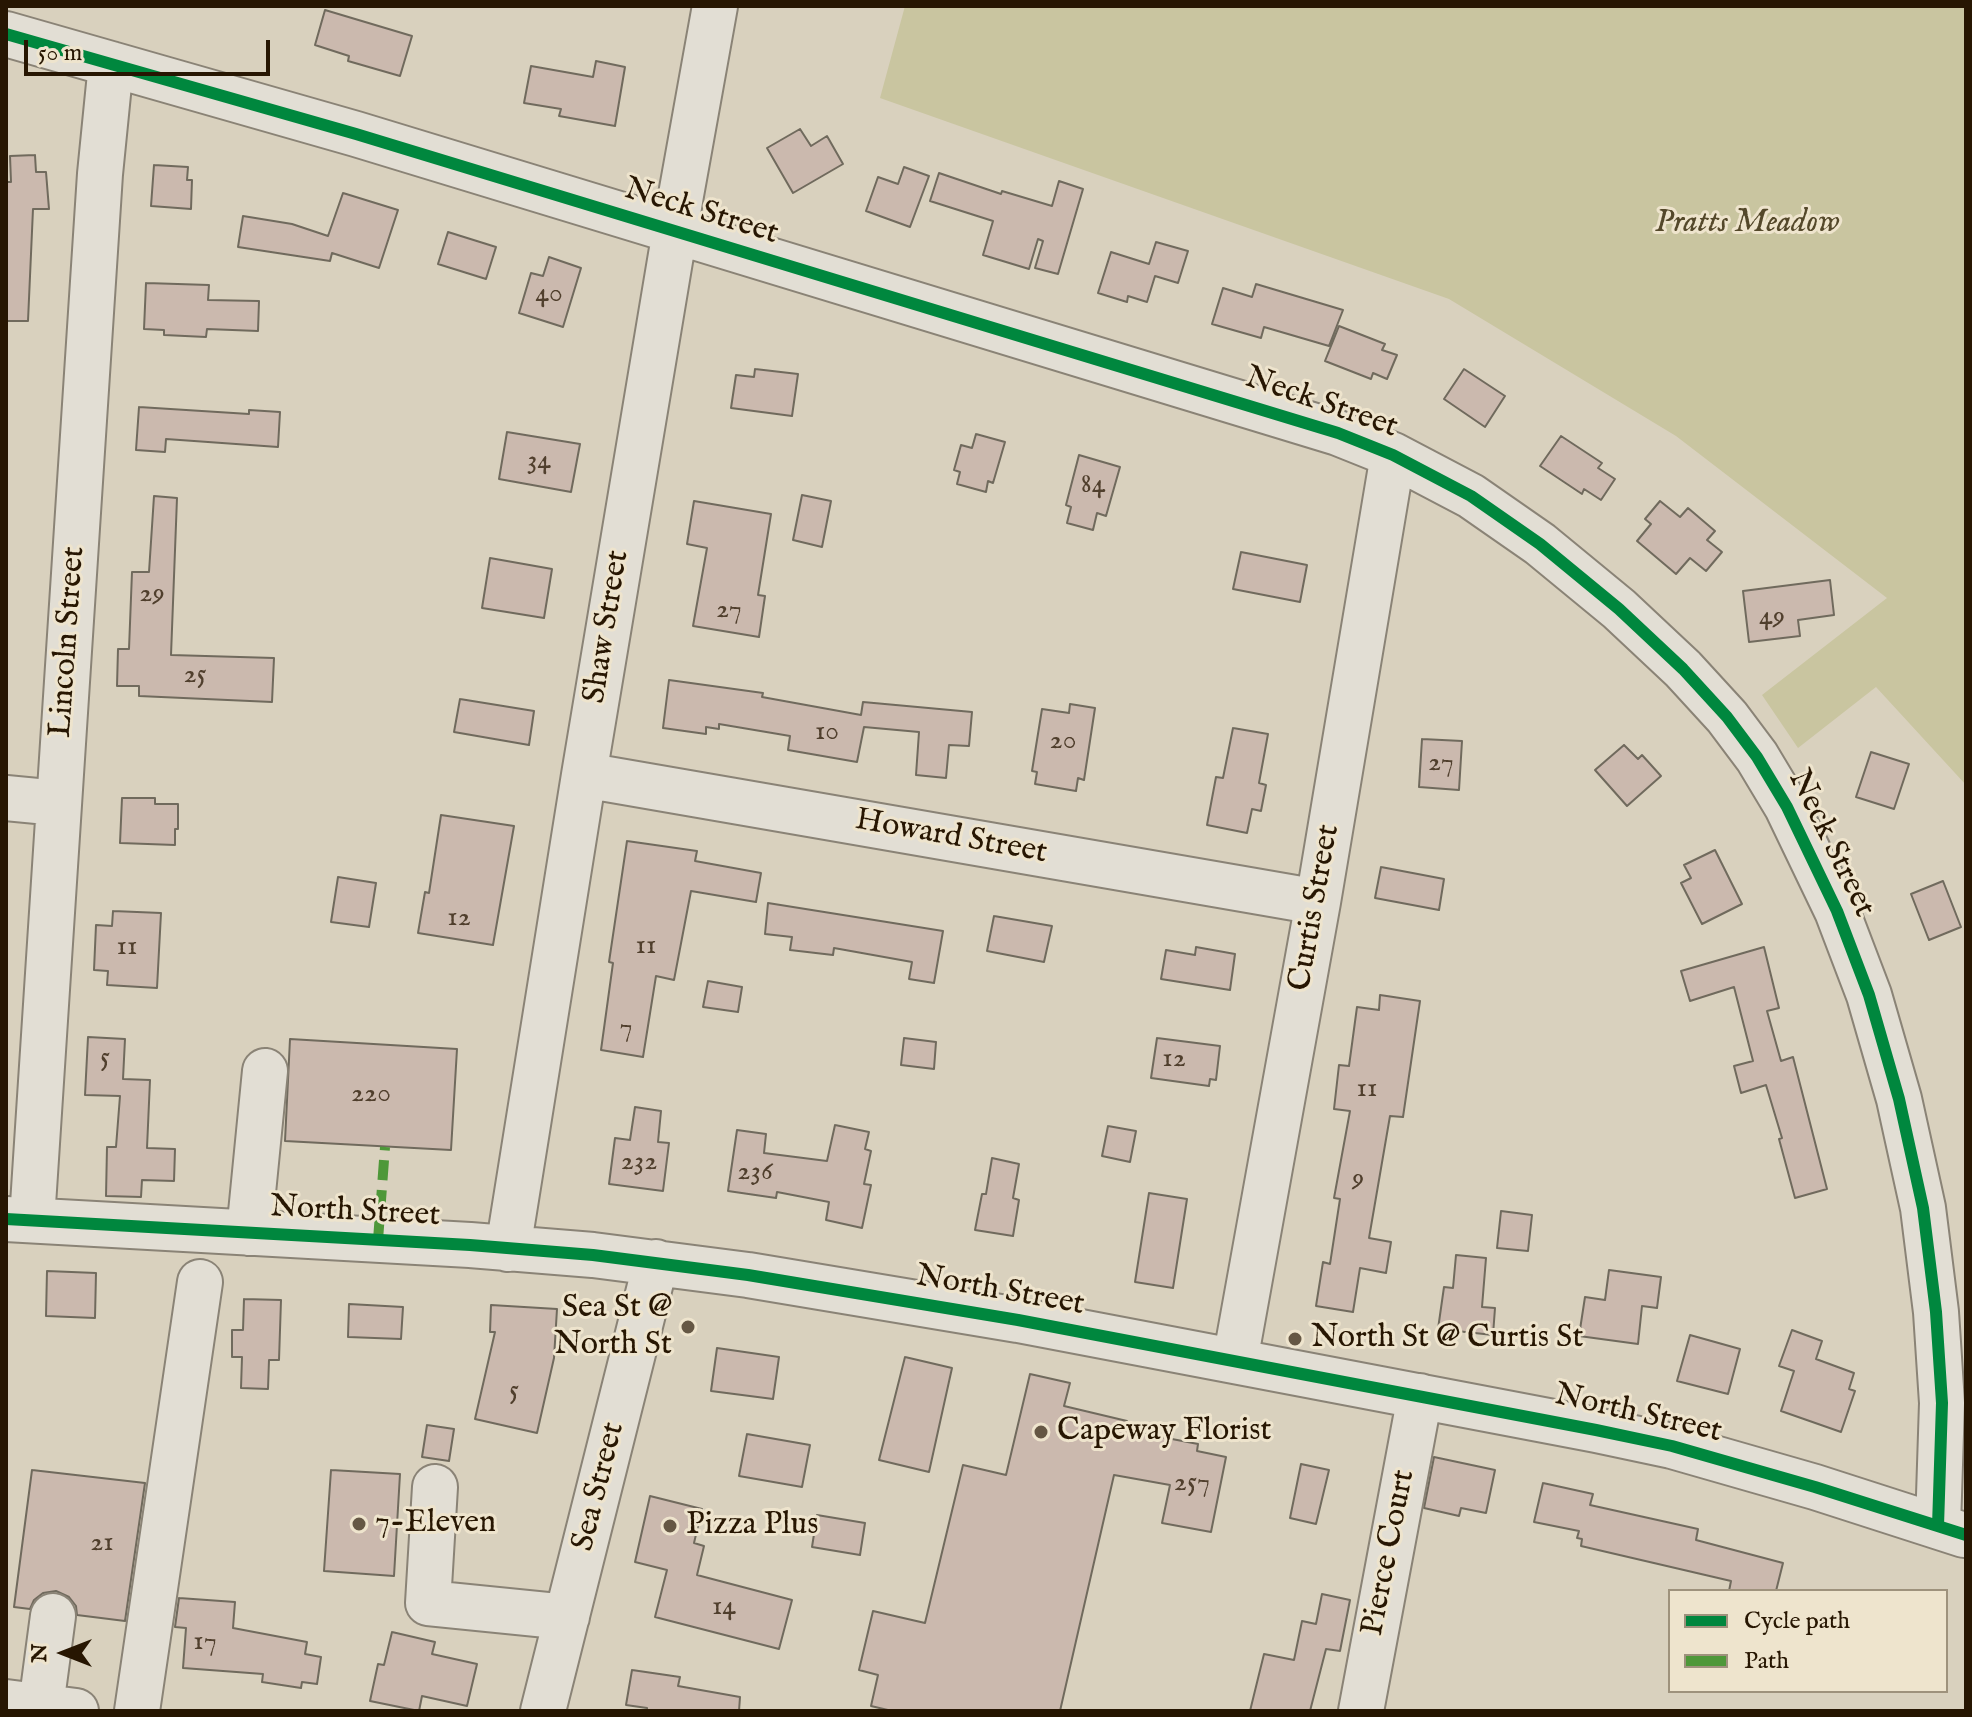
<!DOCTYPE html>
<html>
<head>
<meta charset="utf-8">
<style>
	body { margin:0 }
	#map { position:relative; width:1972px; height:1717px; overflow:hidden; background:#d9d1be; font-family:"IM FELL English",serif }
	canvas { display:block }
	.frame { position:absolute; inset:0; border:8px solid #271602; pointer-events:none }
	.legend { position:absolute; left:1668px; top:1589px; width:280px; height:104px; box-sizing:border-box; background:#eee4cd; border:2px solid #9e927c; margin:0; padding:10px 14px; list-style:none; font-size:24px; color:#271602 }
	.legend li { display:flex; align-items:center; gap:16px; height:40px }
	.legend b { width:40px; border:2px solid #9e927c }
	.north { position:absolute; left:24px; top:1613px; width:80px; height:80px; -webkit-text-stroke:6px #eee4cd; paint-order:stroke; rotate:270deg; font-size:22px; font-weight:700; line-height:32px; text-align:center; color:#271602 }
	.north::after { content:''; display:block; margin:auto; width:28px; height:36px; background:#271602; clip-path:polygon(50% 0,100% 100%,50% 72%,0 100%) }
	.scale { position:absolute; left:24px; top:40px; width:246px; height:36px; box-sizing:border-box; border:4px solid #271602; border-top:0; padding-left:10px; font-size:24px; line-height:28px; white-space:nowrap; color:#271602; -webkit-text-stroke:6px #eee4cd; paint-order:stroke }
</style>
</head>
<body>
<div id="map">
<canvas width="1972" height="1717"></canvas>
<div class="frame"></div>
<ul class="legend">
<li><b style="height:10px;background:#00873e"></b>Cycle path</li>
<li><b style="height:10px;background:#4e9839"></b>Path</li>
</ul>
<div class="north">N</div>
<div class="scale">50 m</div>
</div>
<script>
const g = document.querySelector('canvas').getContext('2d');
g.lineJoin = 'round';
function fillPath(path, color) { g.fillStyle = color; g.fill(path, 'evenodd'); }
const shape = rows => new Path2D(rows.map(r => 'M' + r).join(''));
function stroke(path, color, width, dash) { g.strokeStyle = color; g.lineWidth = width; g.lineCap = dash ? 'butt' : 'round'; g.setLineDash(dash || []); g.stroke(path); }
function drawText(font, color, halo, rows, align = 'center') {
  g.font = font + ' "IM FELL English",serif'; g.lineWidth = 6; g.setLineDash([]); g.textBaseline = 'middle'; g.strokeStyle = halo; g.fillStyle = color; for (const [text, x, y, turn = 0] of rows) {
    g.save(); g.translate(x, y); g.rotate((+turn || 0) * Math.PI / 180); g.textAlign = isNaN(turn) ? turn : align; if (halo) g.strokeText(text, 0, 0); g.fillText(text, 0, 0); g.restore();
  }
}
fillPath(shape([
	[905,6,1966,6,1966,785,1876,687,1798,748,1762,695,1887,598,1676,436,1449,299,880,98]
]), '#c9c5a0');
const building = shape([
	[325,10,412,36,400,76,348,61,349,56,315,45,325,10],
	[596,61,625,67,615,126,559,116,561,109,524,103,531,66,593,77,596,61],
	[800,129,811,146,827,136,843,164,793,193,767,148,800,129],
	[35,155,36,172,46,172,49,209,33,209,28,321,6,321,6,182,11,182,10,156,35,155],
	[154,165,188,167,187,180,192,180,191,209,151,206,154,165],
	[904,167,929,176,910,227,866,211,878,177,898,184,904,167],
	[939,173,1001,194,1002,191,1052,206,1059,181,1083,189,1058,274,1035,268,1043,241,1038,239,1029,269,983,255,993,221,930,201,939,173],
	[343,193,398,210,379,268,332,253,330,261,238,247,243,216,292,224,328,236,343,193],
	[448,232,496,247,486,279,438,264,448,232],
	[1156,242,1188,251,1178,283,1155,276,1147,302,1128,296,1127,302,1098,293,1111,252,1149,264,1156,242],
	[549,257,581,268,563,327,519,313,531,273,543,276,549,257],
	[146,283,209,285,208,300,259,301,258,331,207,329,206,337,164,335,164,330,144,329,146,283],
	[1256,284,1343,310,1329,346,1264,327,1261,338,1212,324,1223,288,1252,297,1256,284],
	[1339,326,1385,344,1382,350,1397,355,1387,379,1373,373,1371,379,1325,361,1339,326],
	[755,369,798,374,792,416,731,408,736,375,754,377,755,369],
	[1464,369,1505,396,1485,427,1444,399,1464,369],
	[139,407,249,414,249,410,280,412,278,447,166,439,165,452,136,450,139,407],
	[507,432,580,444,571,492,499,479,507,432],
	[976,434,1005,442,993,483,988,481,986,492,957,484,960,472,954,470,961,445,972,448,976,434],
	[1561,436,1602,463,1598,468,1615,479,1601,500,1584,489,1582,494,1540,466,1561,436],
	[1079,455,1120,467,1106,516,1097,513,1093,530,1067,523,1071,507,1066,505,1079,455],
	[802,495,831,501,822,547,793,540,802,495],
	[154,496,177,498,171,655,274,658,272,702,139,696,139,686,117,686,118,649,129,649,132,572,149,572,154,496],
	[694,501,771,514,758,595,765,596,759,637,693,626,707,548,687,544,694,501],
	[1660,501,1680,517,1688,508,1715,531,1707,540,1722,552,1706,571,1690,558,1676,574,1637,541,1651,524,1645,519,1660,501],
	[1241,552,1307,565,1300,602,1233,589,1241,552],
	[490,558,552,569,544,618,482,608,490,558],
	[1830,580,1834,615,1798,620,1800,636,1749,642,1743,591,1830,580],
	[669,680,763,693,762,697,861,715,863,702,972,712,969,746,949,745,946,778,916,775,919,732,864,727,857,762,788,750,790,736,719,724,719,729,706,727,706,734,663,728,669,680],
	[460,699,534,711,529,745,454,732,460,699],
	[1070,704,1095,708,1084,780,1078,778,1076,791,1035,784,1037,772,1032,771,1042,709,1069,713,1070,704],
	[1233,728,1268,734,1259,783,1266,785,1261,811,1252,809,1247,833,1207,825,1216,777,1223,778,1233,728],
	[1422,739,1462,741,1459,790,1419,787,1422,739],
	[1624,745,1638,759,1642,755,1661,776,1627,806,1595,770,1624,745],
	[1871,752,1909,764,1894,809,1856,797,1871,752],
	[122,798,155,798,155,804,178,804,178,829,175,829,175,845,120,843,122,798],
	[441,815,514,826,493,945,418,933,425,892,429,893,441,815],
	[627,841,697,851,695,861,761,873,756,902,691,891,674,980,656,976,643,1057,601,1050,613,963,609,962,627,841],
	[1715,850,1742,904,1702,924,1681,883,1691,878,1684,865,1715,850],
	[1381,867,1444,879,1439,910,1375,898,1381,867],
	[338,877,376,883,369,927,331,922,338,877],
	[1943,881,1961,927,1929,940,1911,894,1943,881],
	[768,903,943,931,934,983,909,979,912,962,834,948,833,955,790,950,792,937,765,934,768,903],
	[113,911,161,913,157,988,107,985,108,971,94,970,96,925,112,926,113,911],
	[994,916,1052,926,1044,962,987,951,994,916],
	[1196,947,1235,954,1230,990,1161,979,1166,950,1195,955,1196,947],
	[1764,947,1779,1008,1767,1011,1781,1061,1793,1057,1827,1189,1795,1198,1779,1139,1782,1138,1766,1085,1741,1093,1734,1066,1753,1061,1734,987,1690,1001,1681,971,1764,947],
	[708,981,742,987,738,1012,703,1007,708,981],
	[1380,995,1420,1001,1403,1117,1390,1116,1369,1238,1391,1242,1386,1273,1360,1268,1353,1312,1316,1306,1323,1262,1330,1264,1340,1199,1334,1198,1350,1111,1334,1109,1339,1065,1349,1066,1357,1007,1379,1010,1380,995],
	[88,1037,125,1039,123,1079,150,1080,147,1148,175,1149,174,1181,142,1180,141,1197,106,1196,107,1147,116,1147,120,1096,85,1095,88,1037],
	[904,1038,936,1042,934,1069,901,1065,904,1038],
	[1157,1038,1220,1046,1216,1080,1210,1079,1209,1086,1151,1078,1157,1038],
	[290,1039,457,1049,451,1150,285,1141,290,1039],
	[635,1107,661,1111,658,1142,669,1143,663,1191,609,1184,615,1138,630,1140,635,1107],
	[835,1125,869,1132,865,1149,871,1151,864,1184,871,1185,862,1228,826,1220,829,1202,777,1192,776,1198,728,1191,737,1130,766,1134,764,1153,827,1161,835,1125],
	[1108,1126,1136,1131,1130,1162,1102,1156,1108,1126],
	[992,1158,1019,1164,1013,1198,1019,1200,1013,1236,975,1230,982,1194,986,1194,992,1158],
	[1149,1193,1187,1199,1173,1288,1135,1282,1149,1193],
	[1501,1211,1532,1215,1528,1251,1497,1248,1501,1211],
	[1456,1255,1486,1258,1482,1307,1495,1308,1493,1335,1438,1329,1444,1287,1453,1288,1456,1255],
	[1609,1270,1661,1277,1657,1308,1642,1306,1638,1344,1579,1336,1585,1297,1605,1300,1609,1270],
	[47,1271,96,1273,95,1318,46,1316,47,1271],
	[244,1299,281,1300,279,1360,269,1360,268,1389,241,1388,242,1357,232,1357,232,1330,243,1330,244,1299],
	[349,1304,403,1307,401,1339,348,1337,349,1304],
	[491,1305,557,1309,554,1358,537,1433,475,1419,495,1332,490,1332,491,1305],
	[1792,1330,1822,1341,1816,1359,1854,1373,1849,1389,1855,1391,1841,1432,1781,1411,1794,1371,1779,1366,1792,1330],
	[1690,1335,1740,1349,1728,1394,1677,1381,1690,1335],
	[717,1348,779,1357,773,1399,711,1391,717,1348],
	[905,1357,952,1368,929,1472,879,1460,905,1357],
	[1030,1374,1070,1383,1064,1406,1127,1421,1125,1430,1198,1444,1197,1451,1226,1457,1211,1532,1162,1523,1170,1485,1114,1475,1060,1711,892,1711,871,1706,878,1675,859,1670,873,1611,925,1623,963,1465,1006,1475,1030,1374],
	[427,1425,454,1429,449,1461,422,1457,427,1425],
	[747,1434,810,1445,802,1487,739,1476,747,1434],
	[1434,1457,1495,1470,1486,1513,1461,1508,1459,1516,1424,1508,1434,1457],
	[1301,1464,1329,1470,1316,1524,1290,1518,1301,1464],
	[32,1470,145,1483,125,1621,77,1615,76,1606,69,1597,56,1591,43,1593,34,1600,30,1609,14,1607,32,1470],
	[331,1470,400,1474,394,1576,324,1571,331,1470],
	[1543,1483,1593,1494,1590,1505,1698,1529,1696,1540,1783,1563,1776,1591,1729,1591,1731,1581,1581,1546,1582,1539,1577,1538,1579,1531,1534,1522,1543,1483],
	[650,1496,702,1509,694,1543,704,1546,697,1575,792,1600,779,1649,655,1617,667,1570,635,1562,650,1496],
	[817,1515,865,1523,860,1555,812,1547,817,1515],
	[1322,1594,1350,1600,1340,1651,1326,1649,1310,1711,1250,1711,1264,1654,1294,1660,1302,1621,1316,1624,1322,1594],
	[179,1598,235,1602,233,1628,307,1642,305,1654,321,1657,317,1684,302,1682,301,1688,262,1682,263,1674,183,1668,186,1628,175,1627,179,1598],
	[392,1632,435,1642,432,1654,477,1664,467,1706,422,1696,419,1711,370,1701,378,1664,384,1665,392,1632],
	[632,1670,680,1677,678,1686,740,1697,739,1711,647,1711,647,1708,626,1705,632,1670]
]);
fillPath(building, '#cbb9ae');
stroke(building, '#706a5d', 2);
const minor = shape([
	[6,34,356,134,1338,433,1393,455,1471,496,1540,544,1619,609,1683,669,1727,717,1757,757,1787,807,1837,911,1869,995,1899,1099,1923,1208,1936,1312,1942,1403,1938,1526],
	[584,775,1318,902],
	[6,798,58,803],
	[6,1219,470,1245,593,1255,748,1275,1018,1320,1596,1430,1672,1446,1815,1487,1964,1535],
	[32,1220,100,174,111,64],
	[249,1233,265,1071],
	[508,1249,584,775,681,195,715,6],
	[1235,1361,1318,902,1393,455],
	[435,1487,428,1603,567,1617],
	[6,1702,76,1711],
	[41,1706,53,1616],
	[137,1711,200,1282],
	[543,1711,656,1262],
	[1361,1711,1420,1396]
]);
stroke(minor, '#8a8376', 48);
stroke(minor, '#e2ded4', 44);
stroke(shape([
	[378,1240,385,1147]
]), '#4e9839', 10, [20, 10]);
stroke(shape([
	[6,34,356,134,1338,433,1393,455,1471,496,1540,544,1619,609,1683,669,1727,717,1757,757,1787,807,1837,911,1869,995,1899,1099,1923,1208,1936,1312,1942,1403,1938,1526],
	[6,1219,470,1245,593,1255,748,1275,1018,1320,1596,1430,1672,1446,1815,1487,1966,1535]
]), '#00873e', 12);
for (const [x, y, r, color] of [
	[688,1327,8,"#655744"],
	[1295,1339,8,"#655744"],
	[1041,1432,8,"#655744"],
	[359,1524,8,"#655744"],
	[670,1526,8,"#655744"]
]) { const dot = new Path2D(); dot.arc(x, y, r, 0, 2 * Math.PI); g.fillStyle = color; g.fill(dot); stroke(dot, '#eee4cd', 3); }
drawText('28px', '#503f2d', null, [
	["40",549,295],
	["34",539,462],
	["84",1093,486],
	["29",152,595],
	["27",729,611],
	["49",1772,618],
	["25",195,676],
	["10",827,733],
	["20",1063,742],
	["27",1441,764],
	["12",459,919],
	["11",646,947],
	["11",127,948],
	["7",626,1029],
	["5",105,1059],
	["12",1174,1060],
	["11",1367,1090],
	["220",371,1095],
	["232",639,1163],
	["236",755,1173],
	["9",1358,1180],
	["5",514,1392],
	["257",1192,1484],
	["21",102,1544],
	["14",724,1608],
	["17",205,1643]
]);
drawText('32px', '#271602', '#eee4cd', [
	["Neck Street",701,213,17],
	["Neck Street",1321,404,19],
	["Shaw Street",608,627,-81],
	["Lincoln Street",69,642,-86],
	["Howard Street",951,838,10],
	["Neck Street",1830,844,64],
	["Curtis Street",1316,908,-80],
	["North Street",355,1213,3],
	["North Street",1000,1292,10],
	["North Street",1638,1415,13],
	["Sea Street",600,1487,-76],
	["Pierce Court",1390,1553,-79]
]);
drawText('italic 32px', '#54482a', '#eee4cd', [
	["Pratts Meadow",1747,224]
]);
drawText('32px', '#271602', '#eee4cd', [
	["Sea St @",672,1309,"right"],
	["North St",672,1346,"right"],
	["North St @ Curtis St",1311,1339],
	["Capeway Florist",1057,1432],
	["7-Eleven",375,1524],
	["Pizza Plus",686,1526]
], 'left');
</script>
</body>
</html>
